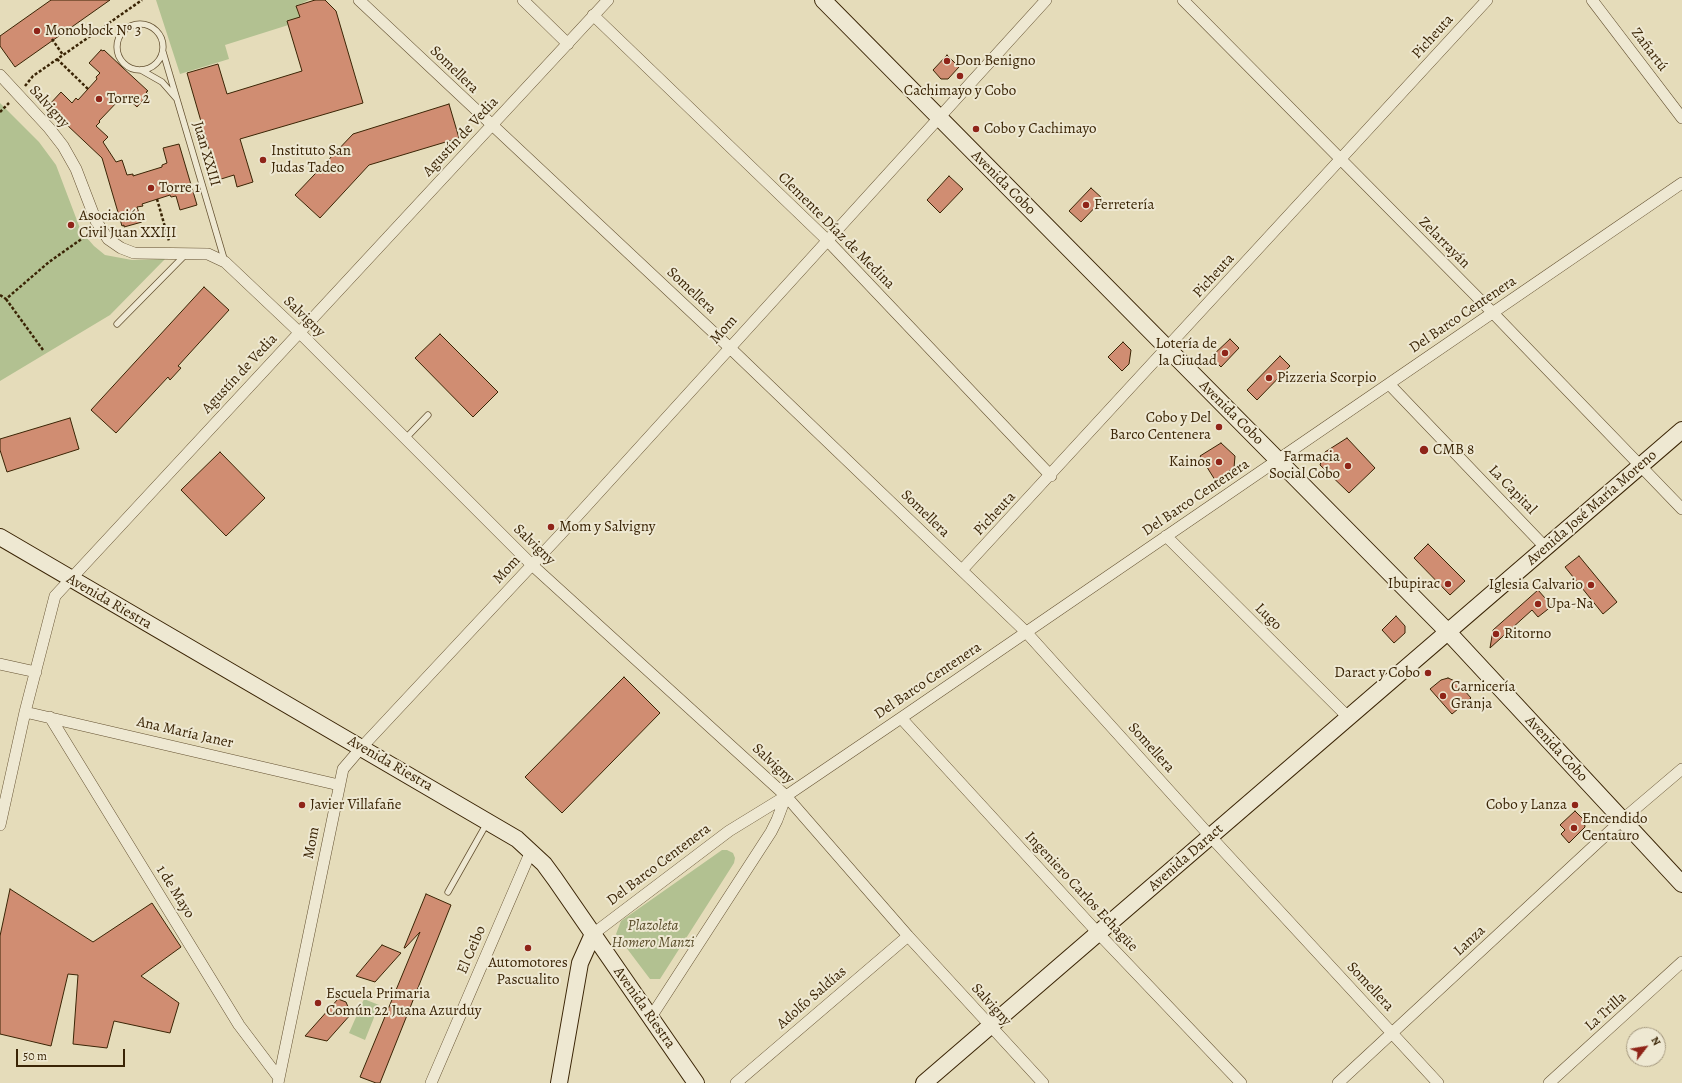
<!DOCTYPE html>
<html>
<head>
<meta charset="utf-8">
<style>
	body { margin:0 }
	#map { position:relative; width:1682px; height:1083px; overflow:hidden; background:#e5dcba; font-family:Alegreya,serif }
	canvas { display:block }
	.north { position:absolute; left:1626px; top:1027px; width:40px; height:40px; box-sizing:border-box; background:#eee8d2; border:1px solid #a69a80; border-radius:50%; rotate:59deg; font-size:11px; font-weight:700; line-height:16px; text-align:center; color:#3a2405 }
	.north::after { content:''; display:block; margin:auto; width:14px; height:18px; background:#8f2418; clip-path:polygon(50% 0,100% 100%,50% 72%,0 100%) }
	.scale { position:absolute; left:16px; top:1049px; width:109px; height:18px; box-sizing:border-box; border:2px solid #3a2405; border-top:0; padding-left:5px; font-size:12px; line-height:14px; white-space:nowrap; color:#3a2405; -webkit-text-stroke:3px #eee8d2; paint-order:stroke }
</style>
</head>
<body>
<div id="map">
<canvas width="1682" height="1083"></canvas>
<div class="north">N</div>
<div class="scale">50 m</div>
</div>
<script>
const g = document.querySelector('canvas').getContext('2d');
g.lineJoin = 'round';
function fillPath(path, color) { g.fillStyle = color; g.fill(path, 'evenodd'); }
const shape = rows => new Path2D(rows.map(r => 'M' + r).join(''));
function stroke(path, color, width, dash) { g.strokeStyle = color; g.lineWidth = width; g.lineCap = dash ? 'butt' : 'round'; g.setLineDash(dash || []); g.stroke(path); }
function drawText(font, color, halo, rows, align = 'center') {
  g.font = font + ' Alegreya,serif'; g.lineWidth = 4; g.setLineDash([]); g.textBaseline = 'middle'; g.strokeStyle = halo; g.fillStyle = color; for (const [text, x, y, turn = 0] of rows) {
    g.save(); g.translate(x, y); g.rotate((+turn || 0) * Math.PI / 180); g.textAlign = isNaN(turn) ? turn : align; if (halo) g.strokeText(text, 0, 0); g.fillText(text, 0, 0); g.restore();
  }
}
fillPath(shape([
	[156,0,309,0,296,6,301,21,225,45,229,59,180,74],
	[0,103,39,142,56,165,81,231,94,246,105,255,132,260,165,259,110,315,0,381],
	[722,850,727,850,733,853,735,858,734,863,660,979,650,979,616,934,621,921],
	[364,999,379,1005,365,1040,349,1033]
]), '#b2c191');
const building = shape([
	[51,0,110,0,15,67,0,46,0,36,51,0],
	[315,0,325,0,336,11,363,103,240,139,253,182,237,187,234,175,218,180,187,73,218,64,227,94,302,71,287,21,300,17,296,6,315,0],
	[101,50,103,51,104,50,122,67,148,91,146,92,148,94,137,107,125,96,121,100,120,99,99,121,100,122,96,126,108,137,103,142,116,162,122,160,127,175,133,174,133,176,162,167,162,165,167,163,163,148,179,144,197,205,180,210,176,196,171,197,170,195,142,204,143,206,137,207,142,222,124,227,124,225,122,226,102,158,49,108,51,107,49,105,61,92,72,103,76,98,78,100,97,79,96,77,100,73,89,63,101,50],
	[947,55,959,67,948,79,941,79,933,70,947,55],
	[449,104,459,138,369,165,320,218,295,195,353,134,449,104],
	[949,176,963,189,940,213,927,200,949,176],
	[1091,188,1103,199,1081,222,1069,211,1091,188],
	[204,287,229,310,178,366,181,368,170,380,168,377,116,433,91,410,204,287],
	[440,334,498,392,473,417,415,358,440,334],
	[1230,339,1239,348,1221,367,1211,357,1230,339],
	[1123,342,1131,350,1129,364,1122,371,1108,357,1123,342],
	[1280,356,1290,366,1257,400,1247,390,1280,356],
	[70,418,79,449,7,472,0,450,0,439,70,418],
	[1347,438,1375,468,1349,493,1320,465,1325,452,1347,438],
	[1221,443,1235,456,1234,468,1215,480,1200,456,1221,443],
	[220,452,265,498,226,536,181,490,220,452],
	[1428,544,1465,581,1450,595,1414,558,1428,544],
	[1579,556,1617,602,1603,614,1565,567,1579,556],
	[1538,590,1552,606,1538,617,1532,610,1490,648,1493,630,1538,590],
	[1396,616,1405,626,1405,633,1394,643,1382,630,1396,616],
	[624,677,660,713,562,813,525,777,624,677],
	[1448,678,1457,682,1471,698,1452,714,1430,689,1441,680,1448,678],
	[1575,811,1584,820,1585,827,1569,843,1561,834,1565,830,1560,825,1575,811],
	[10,889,93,942,152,903,181,947,141,976,179,1003,170,1033,114,1021,107,1048,73,1044,78,975,68,974,51,1046,0,1034,0,936,10,889],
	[426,894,451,905,380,1083,376,1083,360,1077,420,932,405,948,404,948,426,894],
	[382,945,401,953,375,982,356,976,382,945],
	[338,999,346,1002,351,1014,327,1041,305,1036,338,999]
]);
fillPath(building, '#d08d72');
stroke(building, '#3a2405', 1);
const service = shape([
	'117 47a23 23 0 1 1 46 0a23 23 0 1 1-46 0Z',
	[163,52,225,262],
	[141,70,162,82,176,98],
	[117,324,186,254],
	[406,438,428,415],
	[448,892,487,823]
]);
const minor = shape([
	[359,0,729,347,1026,632,1210,836,1438,1083],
	[523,0,568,44],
	[1183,0,1493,313,1682,509],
	[1592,0,1682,118],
	[593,15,827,240,1051,476],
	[0,75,49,128,63,146,76,169,96,221,108,239,121,248,134,253,208,254,225,262,299,332,532,565,786,796,908,936,1043,1083],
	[1389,384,1546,548],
	[1166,536,1349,718],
	[962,570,1487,0],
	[0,664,36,672],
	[25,712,339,785],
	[50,717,239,1025,279,1078],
	[901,718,1098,933,1241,1083],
	[0,825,25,712,55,596,608,0],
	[593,934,729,831,786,796,901,718,1682,183],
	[651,1017,771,832,777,820,786,796],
	[278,1083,343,769,361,748,560,535,1046,0],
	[431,1083,531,851],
	[736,1083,908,936],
	[1338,1083,1622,820,1682,769],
	[1549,1083,1682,962]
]);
const secondary = shape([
	[823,0,1448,632,1682,884],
	[0,537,517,839,544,864,555,879,696,1083],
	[559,1083,580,963,593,934],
	[924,1083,1682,430]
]);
stroke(service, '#655232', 7);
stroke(minor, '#655232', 12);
stroke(secondary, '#3a2405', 18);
stroke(shape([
	[52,39,63,55],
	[57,59,88,89],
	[25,86,33,76,142,0],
	[0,112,9,103],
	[157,199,169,241],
	[0,295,6,299,49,262,90,233],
	[6,299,43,350]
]), '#3a2405', 2.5, [3, 2]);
stroke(service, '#eee8d2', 5.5);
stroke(minor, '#eee8d2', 11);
stroke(secondary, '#eee8d2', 16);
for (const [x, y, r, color] of [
	[37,31,4,"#8f2418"],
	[947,61,4,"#8f2418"],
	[960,76,4,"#8f2418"],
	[99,99,4,"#8f2418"],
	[976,129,4,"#8f2418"],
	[263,160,4,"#8f2418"],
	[151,188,4,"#8f2418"],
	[1086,205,4,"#8f2418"],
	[71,225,4,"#8f2418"],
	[1225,353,4,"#8f2418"],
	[1269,378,4,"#8f2418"],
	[1219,427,4,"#8f2418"],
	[1424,450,5,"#8f2418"],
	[1219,462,4,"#8f2418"],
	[1348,466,4,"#8f2418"],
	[551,527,4,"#8f2418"],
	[1448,584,4,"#8f2418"],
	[1591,585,4,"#8f2418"],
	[1538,604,4,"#8f2418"],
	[1496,634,4,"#8f2418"],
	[1428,673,4,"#8f2418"],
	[1443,696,4,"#8f2418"],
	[302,805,4,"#8f2418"],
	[1575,805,4,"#8f2418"],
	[1574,828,4,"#8f2418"],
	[528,948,4,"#8f2418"],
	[318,1003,4,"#8f2418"]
]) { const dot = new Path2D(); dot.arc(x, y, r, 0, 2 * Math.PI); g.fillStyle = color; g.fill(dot); stroke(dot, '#eee8d2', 1.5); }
drawText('15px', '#3a2405', '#eee8d2', [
	["Monoblock Nº 3",45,31],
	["Don Benigno",955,61],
	["Cachimayo y Cobo",960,91,"center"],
	["Torre 2",107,99],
	["Cobo y Cachimayo",984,129],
	["Instituto San",271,151],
	["Judas Tadeo",271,168],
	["Torre 1",159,188],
	["Ferretería",1094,205],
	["Asociación",79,216],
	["Civil Juan XXIII",79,233],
	["Lotería de",1217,344,"right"],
	["la Ciudad",1217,361,"right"],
	["Pizzeria Scorpio",1277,378],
	["Cobo y Del",1211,418,"right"],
	["Barco Centenera",1211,435,"right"],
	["CMB 8",1433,450],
	["Farmacia",1340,457,"right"],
	["Social Cobo",1340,474,"right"],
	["Kainos",1211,462,"right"],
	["Mom y Salvigny",559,527],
	["Ibupirac",1440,584,"right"],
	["Iglesia Calvario",1583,585,"right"],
	["Upa-Na",1546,604],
	["Ritorno",1504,634],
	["Daract y Cobo",1420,673,"right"],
	["Carnicería",1451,687],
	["Granja",1451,704],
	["Javier Villafañe",310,805],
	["Cobo y Lanza",1567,805,"right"],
	["Encendido",1582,819],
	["Centauro",1582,836],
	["Automotores",528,963,"center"],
	["Pascualito",528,980,"center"],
	["Escuela Primaria",326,994],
	["Común 22 Juana Azurduy",326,1011]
], 'left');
drawText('15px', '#3a2405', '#eee8d2', [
	["Picheuta",1433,37,-48],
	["Zañartú",1649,50,53],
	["Somellera",454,70,44],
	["Salvigny",49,107,48],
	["Agustín de Vedia",461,137,-47],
	["Juan XXIII",206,154,74],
	["Avenida Cobo",1003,183,45],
	["Clemente Díaz de Medina",836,231,45],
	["Zelarrayán",1444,243,45],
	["Picheuta",1214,276,-48],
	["Somellera",691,291,43],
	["Del Barco Centenera",1463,315,-34],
	["Salvigny",304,317,44],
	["Mom",724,330,-48],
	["Agustín de Vedia",240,374,-47],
	["Avenida Cobo",1231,413,45],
	["La Capital",1512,490,46],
	["Del Barco Centenera",1196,498,-34],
	["Avenida José María Moreno",1592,508,-41],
	["Somellera",925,514,44],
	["Picheuta",995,514,-47],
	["Salvigny",534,545,44],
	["Mom",507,570,-47],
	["Avenida Riestra",109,602,30],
	["Lugo",1268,617,45],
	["Del Barco Centenera",928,681,-34],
	["Ana María Janer",185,733,13],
	["Somellera",1151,748,48],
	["Avenida Cobo",1556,749,47],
	["Avenida Riestra",390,764,30],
	["Salvigny",773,764,43],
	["Mom",312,843,-79],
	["Avenida Daract",1186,858,-41],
	["Del Barco Centenera",659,865,-37],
	["1 de Mayo",175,892,58],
	["Ingeniero Carlos Echagüe",1081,892,47],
	["Lanza",1470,941,-43],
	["El Ceibo",472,950,-67],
	["Somellera",1370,987,47],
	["Adolfo Saldías",812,998,-41],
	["Salvigny",991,1005,48],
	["Avenida Riestra",644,1008,55],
	["La Trilla",1606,1012,-42]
]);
drawText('italic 15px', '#584b28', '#eee8d2', [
	["Plazoleta",653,926],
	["Homero Manzi",653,943]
]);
</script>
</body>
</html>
